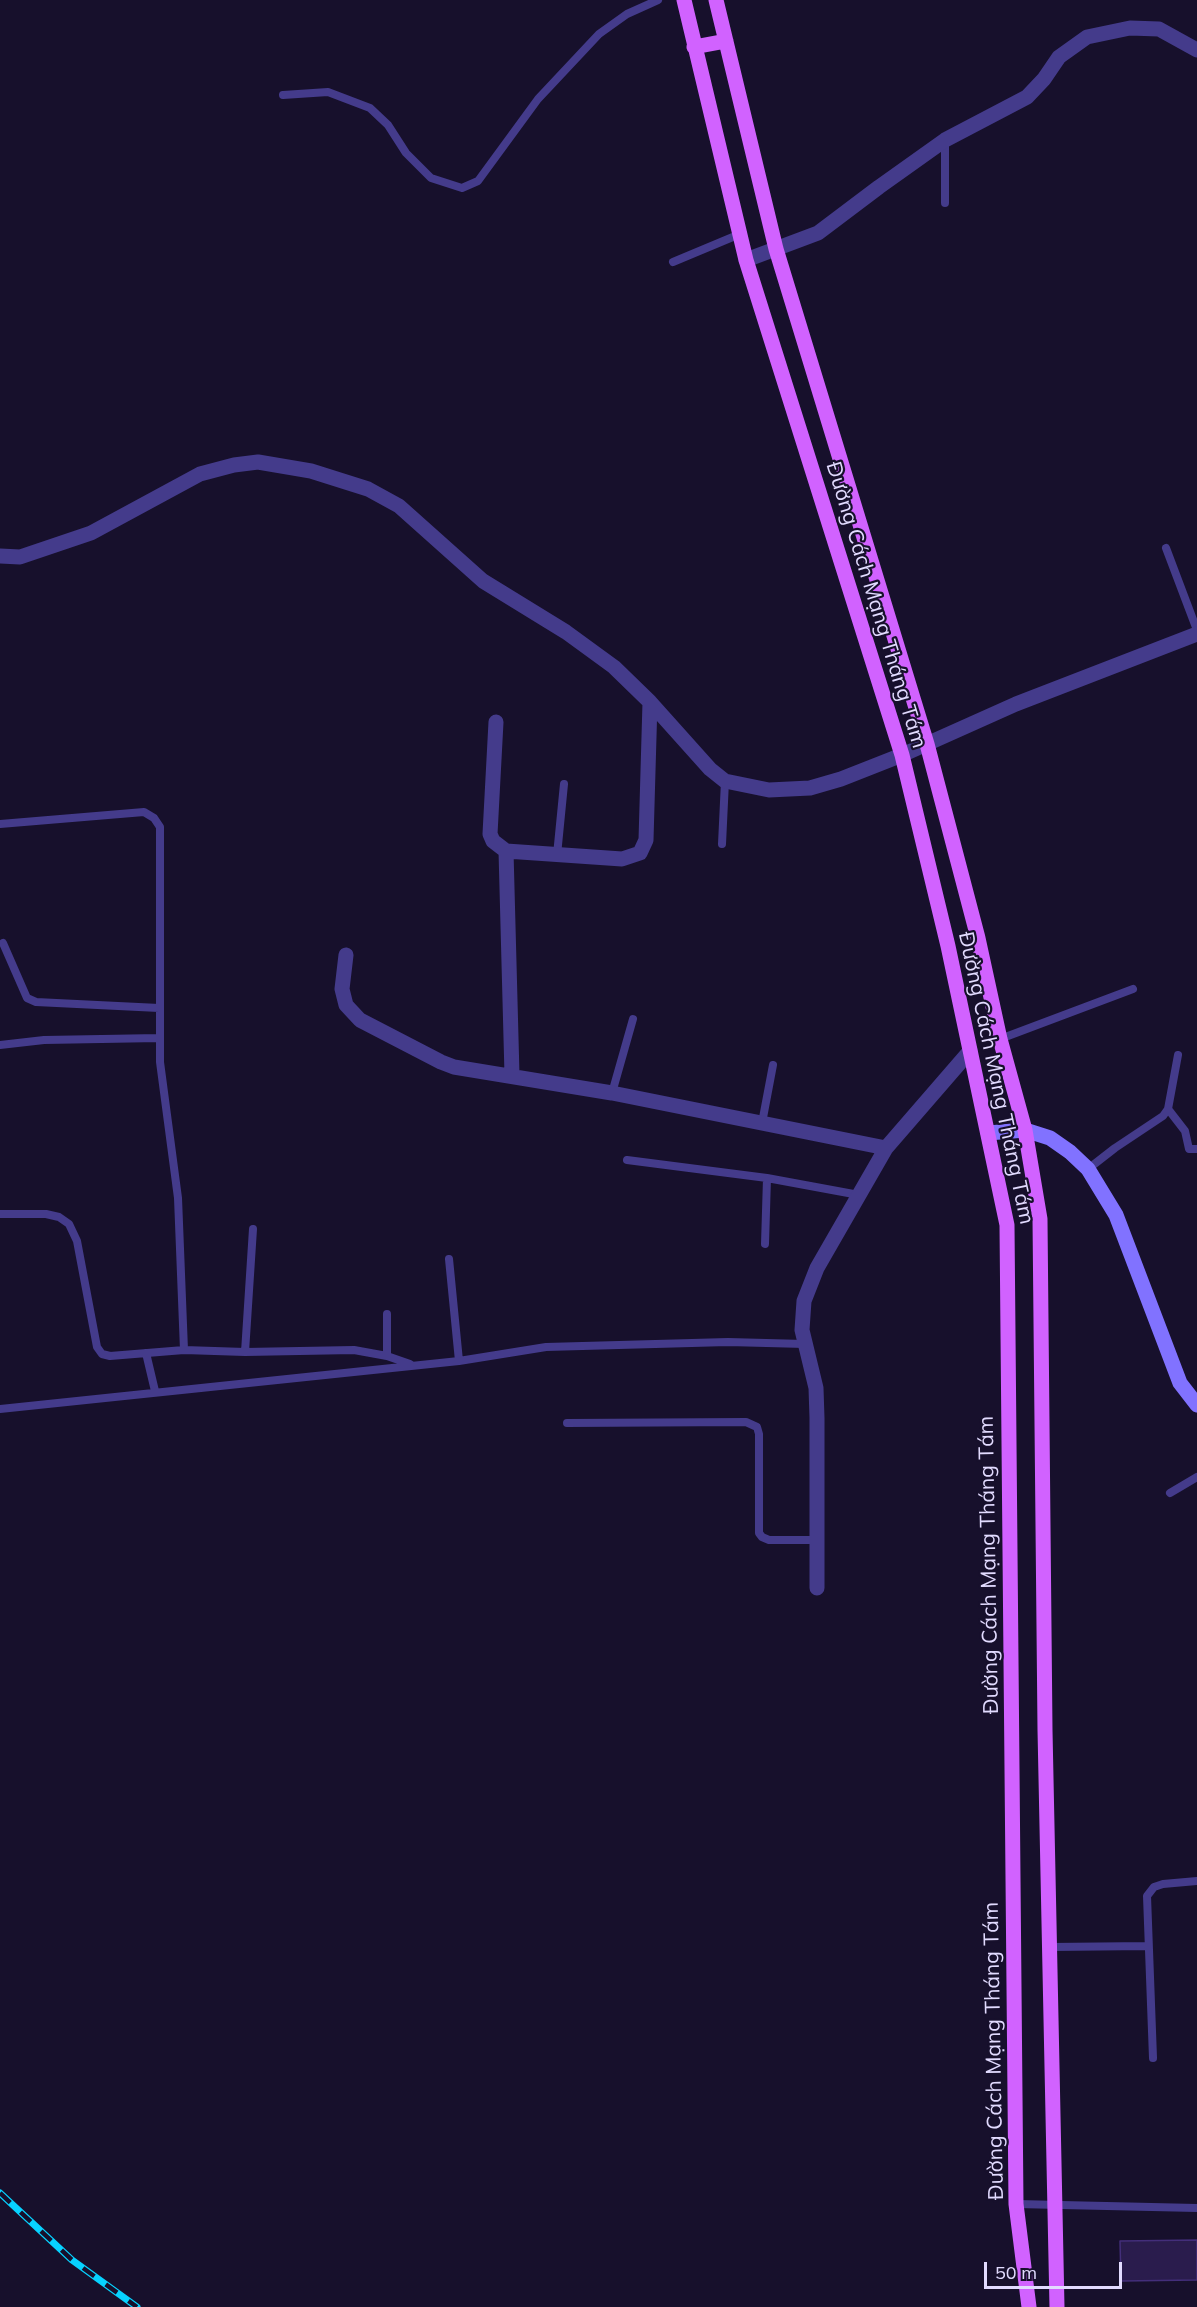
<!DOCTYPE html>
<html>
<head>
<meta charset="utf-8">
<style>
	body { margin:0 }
	#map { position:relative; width:1197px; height:2307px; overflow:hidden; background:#17102c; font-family:Mulish,sans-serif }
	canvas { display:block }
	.scale { position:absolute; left:984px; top:2262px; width:138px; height:27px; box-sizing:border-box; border:3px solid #e2dbff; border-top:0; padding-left:8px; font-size:18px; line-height:21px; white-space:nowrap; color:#e2dbff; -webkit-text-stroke:4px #17102c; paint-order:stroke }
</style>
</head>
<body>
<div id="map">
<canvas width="1197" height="2307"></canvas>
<div class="scale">50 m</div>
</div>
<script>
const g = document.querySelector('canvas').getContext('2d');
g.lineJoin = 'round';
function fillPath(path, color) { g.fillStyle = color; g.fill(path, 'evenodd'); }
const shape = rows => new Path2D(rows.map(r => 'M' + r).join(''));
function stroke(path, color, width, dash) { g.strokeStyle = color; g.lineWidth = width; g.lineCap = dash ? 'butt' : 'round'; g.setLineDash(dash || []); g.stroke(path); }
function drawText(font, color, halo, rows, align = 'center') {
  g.font = font + ' Mulish,sans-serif'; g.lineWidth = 4.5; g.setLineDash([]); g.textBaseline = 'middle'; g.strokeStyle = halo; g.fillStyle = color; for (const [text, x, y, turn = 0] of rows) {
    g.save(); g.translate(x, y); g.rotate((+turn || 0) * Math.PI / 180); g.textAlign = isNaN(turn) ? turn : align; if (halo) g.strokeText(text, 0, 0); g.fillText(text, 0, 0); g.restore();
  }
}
const building = shape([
	[1197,2240,1197,2280,1121,2281,1120,2241,1197,2240]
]);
fillPath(building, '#2a1c4d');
stroke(building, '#432e7a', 1.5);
stroke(shape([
	[283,95,328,92,370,108,388,125,406,153,431,178,462,188,478,181,538,99,599,34,627,14,658,0],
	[945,203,945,140],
	[673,262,740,234],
	[1166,548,1197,630],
	[0,824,144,812,154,818,160,827,160,1062,178,1198,184,1350],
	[722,844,725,781],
	[557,855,564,784],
	[3,943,27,998,36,1002,159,1008],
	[1000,1039,1133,989],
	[0,1045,44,1040,159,1038],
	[612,1093,633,1019],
	[1168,1109,1185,1131,1189,1149,1197,1149],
	[762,1123,773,1065],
	[627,1160,767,1178,859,1195],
	[1088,1169,1115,1148,1163,1116,1168,1109,1178,1055],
	[0,1214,46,1214,59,1217,69,1224,77,1241,97,1347,102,1354,110,1356,184,1350,245,1352,354,1350,387,1356,410,1364],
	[765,1244,767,1178],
	[449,1259,459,1361],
	[387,1314,387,1356],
	[245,1352,253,1229],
	[146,1353,155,1391],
	[0,1409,459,1361,546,1347,728,1342,805,1344],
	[567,1423,746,1422,757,1427,759,1434,759,1533,762,1537,769,1540,817,1540],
	[1170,1493,1197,1477],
	[1050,1947,1148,1946],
	[1153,2058,1147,1896,1154,1887,1163,1884,1197,1881],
	[1016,2204,1197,2208]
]), '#443b8b', 8);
stroke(shape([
	[746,260,818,233,879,187,945,140,1027,97,1044,79,1059,57,1087,37,1130,28,1159,29,1197,50],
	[0,556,20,557,91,533,200,474,234,465,258,462,311,471,368,489,399,506,483,581,566,632,614,667,650,702,710,769,725,781,769,790,810,788,841,779,902,755,1016,704,1197,634],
	[496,722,490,834,493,841,506,851,622,859,640,853,646,840,650,702],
	[506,851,512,1075],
	[346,955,342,989,346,1005,360,1020,441,1062,454,1067,612,1093,886,1148],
	[817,1588,817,1418,816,1388,802,1330,804,1301,817,1268,886,1148,970,1051]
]), '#443b8b', 15);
stroke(shape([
	[988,1133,1025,1130,1050,1138,1070,1152,1088,1169,1116,1215,1180,1383,1197,1405]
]), '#8172ff', 15);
stroke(shape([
	[684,0,746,260,902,755,948,946,1007,1225,1016,2204,1029,2307],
	[716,0,776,249,927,744,978,938,1000,1039,1025,1130,1040,1219,1045,1730,1057,2307],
	[694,47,726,41]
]), '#d162ff', 15);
const rail = shape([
	[0,2193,72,2260,137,2307]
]);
stroke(rail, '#07d2ff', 7);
stroke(rail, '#17102c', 4.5, [14]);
drawText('21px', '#e2dbff', '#17102c', [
	["Đường Cách Mạng Tháng Tám",876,605,73],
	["Đường Cách Mạng Tháng Tám",996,1078,78],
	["Đường Cách Mạng Tháng Tám",989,1565,-91],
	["Đường Cách Mạng Tháng Tám",994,2051,-91]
]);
</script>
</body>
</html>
